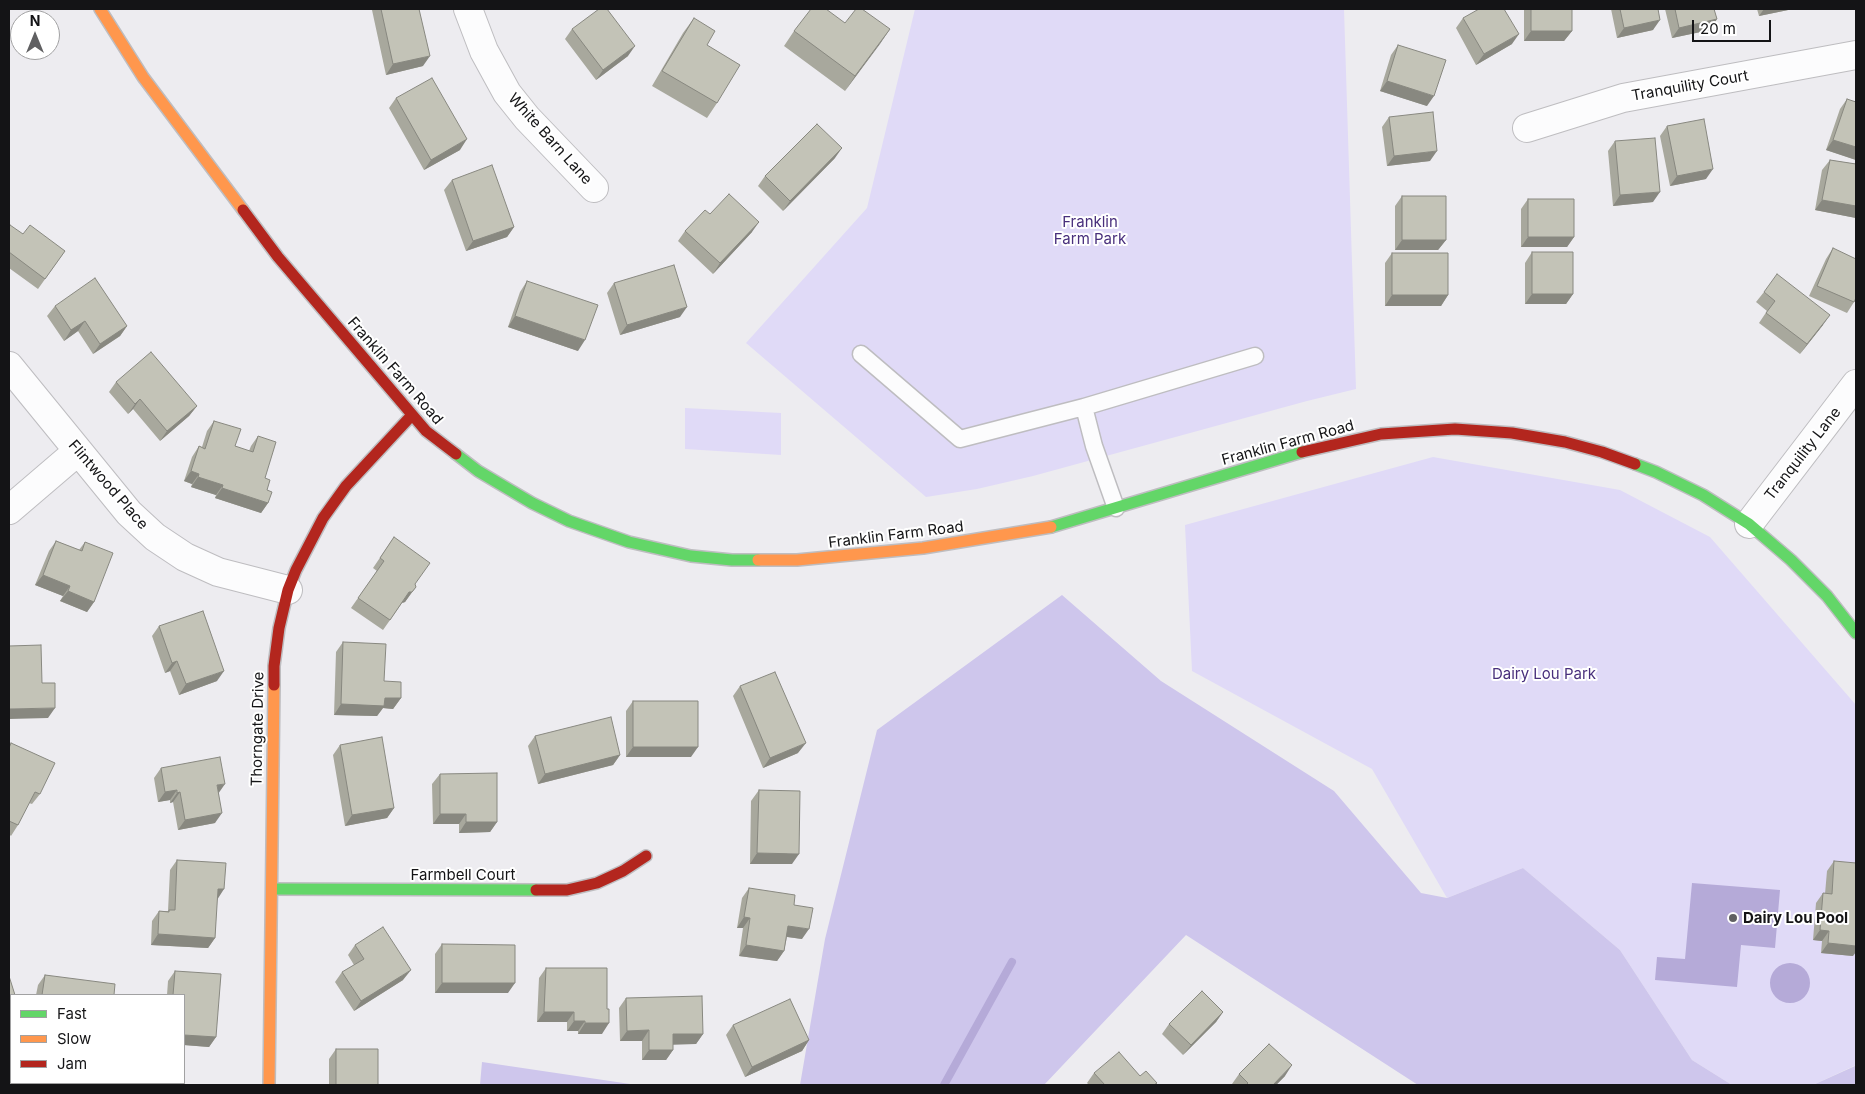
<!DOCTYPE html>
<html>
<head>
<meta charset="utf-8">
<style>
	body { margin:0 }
	#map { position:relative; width:1865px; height:1094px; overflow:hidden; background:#edecf0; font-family:Inter,sans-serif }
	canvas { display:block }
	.frame { position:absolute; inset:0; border:10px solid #141416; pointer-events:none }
	.legend { position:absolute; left:10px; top:994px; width:175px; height:90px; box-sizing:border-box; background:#fff; border:1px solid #a1a1a2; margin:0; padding:6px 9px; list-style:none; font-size:15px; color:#141416 }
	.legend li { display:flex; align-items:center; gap:10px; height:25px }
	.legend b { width:25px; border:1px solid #a1a1a2 }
	.north { position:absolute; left:10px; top:10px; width:50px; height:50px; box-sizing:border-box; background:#fff; border:1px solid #a1a1a2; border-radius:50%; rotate:0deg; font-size:14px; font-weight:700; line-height:20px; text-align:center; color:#141416 }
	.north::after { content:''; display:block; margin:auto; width:18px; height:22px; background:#606062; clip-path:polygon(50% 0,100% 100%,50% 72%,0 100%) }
	.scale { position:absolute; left:1692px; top:20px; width:79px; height:22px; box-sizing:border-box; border:2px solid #141416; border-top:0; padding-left:6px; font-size:15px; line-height:18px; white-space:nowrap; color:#141416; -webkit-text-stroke:4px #fff; paint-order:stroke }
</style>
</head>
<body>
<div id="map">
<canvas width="1865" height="1094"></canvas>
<div class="frame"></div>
<ul class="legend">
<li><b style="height:6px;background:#63d668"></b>Fast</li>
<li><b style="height:6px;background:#ff974d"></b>Slow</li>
<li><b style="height:6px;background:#b3261e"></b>Jam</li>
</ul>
<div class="north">N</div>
<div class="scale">20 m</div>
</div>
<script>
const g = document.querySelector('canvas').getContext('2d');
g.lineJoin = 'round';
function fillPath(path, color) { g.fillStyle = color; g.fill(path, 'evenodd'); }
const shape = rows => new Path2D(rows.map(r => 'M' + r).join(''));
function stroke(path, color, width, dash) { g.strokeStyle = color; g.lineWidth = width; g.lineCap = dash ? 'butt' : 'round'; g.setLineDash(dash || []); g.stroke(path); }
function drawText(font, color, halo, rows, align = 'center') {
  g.font = font + ' Inter,sans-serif'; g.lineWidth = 4; g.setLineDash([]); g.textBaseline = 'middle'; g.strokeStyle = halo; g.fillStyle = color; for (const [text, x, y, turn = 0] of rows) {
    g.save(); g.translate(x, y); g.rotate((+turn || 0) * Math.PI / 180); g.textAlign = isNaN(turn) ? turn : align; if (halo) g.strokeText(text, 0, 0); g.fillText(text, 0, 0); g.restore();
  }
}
fillPath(shape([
	[915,9,1344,9,1356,389,1307,401,1033,476,977,489,926,497,746,343,867,208],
	[685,408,781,413,781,455,685,449],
	[1433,457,1620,490,1710,537,1856,705,1856,1065,1813,1085,1732,1085,1692,1060,1620,950,1523,868,1447,898,1372,769,1192,671,1185,525]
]), '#e0daf7');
fillPath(shape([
	[1062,595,1161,681,1334,791,1421,893,1447,898,1523,868,1620,950,1692,1060,1732,1085,1418,1085,1186,935,1044,1085,800,1085,825,939,877,730],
	[482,1062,637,1085,480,1085],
	[1855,1066,1856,1085,1813,1085]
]), '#cec6ec');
fillPath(shape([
	[1692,883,1780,890,1775,948,1741,945,1737,987,1655,980,1657,957,1685,959],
	'1770 983a20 20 0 1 1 40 0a20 20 0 1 1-40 0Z'
]), '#b5aad8');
stroke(shape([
	[944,1085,1012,962]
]), '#b5aad8', 8);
const lane = shape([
	[861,354,960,439,1084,407],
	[1116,508,1094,446,1084,407,1255,356]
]);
const street = shape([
	[468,9,484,51,507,93,527,118,594,188],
	[1527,128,1623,98,1856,55],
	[9,366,129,513,155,537,185,557,218,572,288,590],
	[9,510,78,451],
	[1749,524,1856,384]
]);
const fast = shape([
	[456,454,478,471,532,503,569,521,629,542,691,556,732,560,758,560],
	[1635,464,1656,472,1703,495,1749,524,1791,560,1827,596,1856,633],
	[1051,527,1302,452],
	[272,889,536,890]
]);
const slow = shape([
	[100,9,143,77,243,210],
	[758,560,797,560,923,548,1051,527],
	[269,1085,274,685]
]);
const jam = shape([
	[243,210,278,257,426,431,456,454],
	[1302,452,1381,434,1455,429,1512,433,1565,442,1602,452,1635,464],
	[274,685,274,666,279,628,288,590,296,570,323,518,346,486,412,415],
	[536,890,567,890,597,883,623,871,646,856]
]);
stroke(lane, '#bebdc0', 19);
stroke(street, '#bebdc0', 30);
stroke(fast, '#bebdc0', 14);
stroke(slow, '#bebdc0', 14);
stroke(jam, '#bebdc0', 14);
stroke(lane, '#fcfcfd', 16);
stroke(street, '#fcfcfd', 28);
stroke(fast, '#63d668', 11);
stroke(slow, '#ff974d', 11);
stroke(jam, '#b3261e', 11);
fillPath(shape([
	[372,9,419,9,423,66,386,75,372,10],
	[1524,9,1572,9,1572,31,1564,41,1524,41],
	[1611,9,1658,9,1653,30,1617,38],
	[1665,9,1714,9,1717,19,1710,30,1672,38],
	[1757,9,1793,9,1759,16],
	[694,18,707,45,717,103,707,118,652,86,683,33],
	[1463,18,1512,44,1476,65,1456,28],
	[845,23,890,29,845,91,784,46,794,31],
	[572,29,628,56,596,80,565,39],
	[1398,45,1427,106,1380,91,1391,55],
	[396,98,460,150,424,170,389,108],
	[1847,99,1856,160,1826,150,1840,109],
	[1389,117,1430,161,1387,166,1382,127],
	[1667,126,1706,179,1670,186,1660,136],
	[1615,141,1653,202,1613,206,1608,151],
	[835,158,783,211,758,186,765,176],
	[1830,160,1856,164,1856,218,1815,210,1822,170],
	[452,180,514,227,507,237,466,251,444,190],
	[1402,196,1446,240,1438,250,1395,250,1395,206],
	[1528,199,1574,237,1567,247,1521,247,1521,209],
	[710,214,752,232,713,274,678,241,685,231],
	[9,227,23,234,65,251,38,289,9,268],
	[1833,248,1854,302,1847,313,1809,296,1826,259],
	[1532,252,1573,294,1566,304,1525,304,1525,263],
	[1392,253,1448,295,1441,306,1385,306,1385,263],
	[527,281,578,351,508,327,520,292],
	[614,283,680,317,620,335,607,293],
	[1764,292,1823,325,1800,354,1759,323,1767,311,1756,302],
	[55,306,127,326,120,336,93,354,78,331,64,341,47,316],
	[116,382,197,406,189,416,160,441,133,409,128,414,109,392],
	[214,421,235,446,249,451,251,446,258,436,268,503,261,513,215,498,216,495,191,487,192,484,184,481,192,457,199,446,202,447,207,431],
	[394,537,416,587,405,602,402,603,383,630,351,608,377,571,373,568],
	[56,541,79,550,85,542,94,602,87,612,60,601,63,596,35,585,49,551],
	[159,626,217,681,179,695,170,671,165,673,152,636],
	[343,642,384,681,401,698,393,709,383,708,377,716,334,715,336,652],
	[740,686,798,753,763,768,733,696],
	[633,701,691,757,626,757,626,711],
	[535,736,620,755,613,765,538,784,528,746],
	[11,743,40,794,32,804,29,803,18,825,11,836,9,834,9,746],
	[340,745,394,808,387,818,345,826,333,755],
	[161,768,219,793,215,823,178,830,173,802,170,803,170,800,158,802,154,778],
	[440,774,497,822,490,832,459,833,459,824,433,824,432,784],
	[759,790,792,864,750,864,751,801],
	[177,860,217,899,215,938,208,948,151,945,152,921,159,911,168,911,170,870],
	[1834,861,1853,956,1821,953,1822,941,1813,940,1816,903,1823,893,1825,894,1827,871],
	[749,888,794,905,802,939,787,937,784,951,777,961,739,956,743,928,737,928,742,898],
	[442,944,508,993,435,993,435,954],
	[355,945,403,980,354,1011,335,982,342,972,354,965,348,955],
	[546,968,602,1034,578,1034,578,1031,567,1031,567,1022,537,1022,539,978],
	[175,971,216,1037,209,1047,184,1045,184,995,167,995,168,981],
	[45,975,114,995,36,995,38,985],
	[626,998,703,1034,696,1044,673,1044,673,1050,666,1060,642,1060,642,1041,620,1041,619,1008],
	[1223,1012,1216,1022,1183,1055,1162,1034,1169,1024],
	[733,1025,809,1040,802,1051,745,1077,726,1035],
	[336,1049,378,1085,329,1085,329,1059],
	[1094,1073,1140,1076,1157,1083,1155,1085,1089,1085,1087,1083],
	[1239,1074,1285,1076,1276,1085,1233,1085,1232,1084]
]), '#a8a89d');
fillPath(shape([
	[1764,9,1793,9,1759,16],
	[1717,19,1710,30,1672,38,1679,28],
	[1660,20,1653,30,1617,38,1624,28],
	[890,29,880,44,845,91,855,76],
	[1531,31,1572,31,1564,41,1524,41],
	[1519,34,1512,44,1476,65,1484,54],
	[635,46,628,56,596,80,603,70],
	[430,56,423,66,386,75,393,64],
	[1387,81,1434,96,1427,106,1380,91],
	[467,139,460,150,424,170,431,160],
	[1833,140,1856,147,1856,160,1826,150],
	[842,148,835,158,783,211,790,201],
	[1437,151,1430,161,1387,166,1394,156],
	[1713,169,1706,179,1670,186,1677,176],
	[1660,192,1653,202,1613,206,1620,195],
	[1822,200,1856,206,1856,218,1815,210],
	[759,222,752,232,713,274,720,263],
	[514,227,507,237,466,251,473,241],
	[1528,237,1574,237,1567,247,1521,247],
	[1402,240,1446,240,1438,250,1395,250],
	[1532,294,1573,294,1566,304,1525,304],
	[1392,295,1448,295,1441,306,1385,306],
	[687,307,680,317,620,335,627,325],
	[1830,315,1823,325,1800,354,1807,344],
	[515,316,585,340,578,351,508,327],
	[85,321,78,331,64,341,71,330],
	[127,326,120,336,93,354,100,344],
	[140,399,133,409,128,414,135,404],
	[197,406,189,416,160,441,167,431],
	[191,471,199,474,192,484,184,481],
	[198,477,223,485,216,495,191,487],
	[222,488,268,503,261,513,215,498],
	[43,575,70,586,63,596,35,585],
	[68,591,94,602,87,612,60,601],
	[409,592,412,592,405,602,402,603],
	[177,661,170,671,165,673,172,663],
	[224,671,217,681,179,695,186,684],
	[385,698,401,698,393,709,383,708,377,716,334,715,341,704],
	[55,708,48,718,9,719,9,709],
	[806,743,798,753,763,768,770,758],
	[633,747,698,747,691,757,626,757],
	[620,755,613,765,538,784,545,774],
	[225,784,218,794,217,785],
	[177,790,170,800,158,802,165,792],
	[180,792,173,802,170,803,177,793],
	[394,808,387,818,345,826,352,815],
	[222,813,215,823,178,830,185,820],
	[440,814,466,814,459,824,433,824],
	[466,822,497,822,490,832,459,833],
	[757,853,799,854,792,864,750,864],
	[218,889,224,889,217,900],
	[744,917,750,918,743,928,737,928],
	[788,926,809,929,802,939,781,936],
	[1820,930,1829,931,1822,941,1813,940],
	[158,934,215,938,208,948,151,945],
	[1828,943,1856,946,1856,952,1853,956,1821,953],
	[746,945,784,951,777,961,739,956],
	[411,970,403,980,354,1011,361,1001],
	[442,983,515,983,508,993,435,993],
	[544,1012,574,1012,567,1022,537,1022],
	[1223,1012,1216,1022,1183,1055,1191,1045],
	[574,1021,585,1021,578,1031,567,1031],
	[585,1023,609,1023,602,1034,578,1034],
	[11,1029,11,1037,9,1038,9,1030],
	[649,1030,642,1041,620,1041,627,1031],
	[673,1034,703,1034,696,1044,666,1045],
	[184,1035,216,1037,209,1047,184,1045],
	[809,1040,802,1051,745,1077,752,1067],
	[649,1050,673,1050,666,1060,642,1060],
	[1292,1065,1285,1076,1276,1085,1273,1085]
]), '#888880');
const building = shape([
	[381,9,419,9,430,56,393,64,381,9],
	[599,9,607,9,635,46,603,70,572,29,599,9],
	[811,9,826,9,845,23,856,9,862,9,890,29,855,76,794,31,811,9],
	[1479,9,1504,9,1519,34,1484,54,1463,18,1479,9],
	[1531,9,1572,9,1572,31,1531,31,1531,9],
	[1620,9,1658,9,1660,20,1624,28,1620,9],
	[1675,9,1714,9,1717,19,1679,28,1675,9],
	[694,18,715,31,707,45,740,65,717,103,662,71,694,18],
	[1398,45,1446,60,1434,96,1387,81,1398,45],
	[432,78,467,139,431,160,396,98,432,78],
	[1847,99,1856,102,1856,147,1833,140,1847,99],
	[1433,112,1437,151,1394,156,1389,117,1433,112],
	[1704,119,1713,169,1677,176,1667,126,1704,119],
	[817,124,842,148,790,201,765,176,817,124],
	[1655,138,1660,192,1620,195,1615,141,1655,138],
	[1830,160,1856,164,1856,206,1822,200,1830,160],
	[492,165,514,227,473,241,452,180,492,165],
	[729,194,759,222,720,263,685,231,705,210,710,214,729,194],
	[1402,196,1446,196,1446,240,1402,240,1402,196],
	[1528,199,1574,199,1574,237,1528,237,1528,199],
	[10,225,23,234,30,225,65,251,45,279,9,252,9,227,10,225],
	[1833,248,1856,259,1856,298,1854,302,1817,286,1833,248],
	[1532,252,1573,252,1573,294,1532,294,1532,252],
	[1392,253,1448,253,1448,295,1392,295,1392,253],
	[674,265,687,307,627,325,614,283,674,265],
	[1777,274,1830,315,1807,344,1766,313,1775,301,1764,292,1777,274],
	[95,278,127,326,100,344,85,321,71,330,55,306,95,278],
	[527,281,598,305,585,340,515,316,527,281],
	[151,352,197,406,167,431,140,399,135,404,116,382,151,352],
	[214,421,241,429,235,446,253,452,258,436,276,442,265,478,270,480,267,490,272,492,268,503,222,488,223,485,198,477,199,474,191,471,199,446,205,449,214,421],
	[394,537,430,563,415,584,416,587,412,592,409,592,390,620,358,598,384,561,380,558,394,537],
	[56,541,82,551,85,542,113,553,94,602,68,591,70,586,43,575,56,541],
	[203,611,224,671,186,684,177,661,172,663,159,626,203,611],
	[343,642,386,644,384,681,401,682,401,698,385,698,384,706,341,704,343,642],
	[41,645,42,683,55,683,55,708,9,709,9,646,41,645],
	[775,672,806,743,770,758,740,686,775,672],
	[633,701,698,701,698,747,633,747,633,701],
	[611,717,620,755,545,774,535,736,611,717],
	[382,737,394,808,352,815,340,745,382,737],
	[11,743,55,763,40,794,35,792,18,825,9,821,9,748,11,743],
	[220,757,225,784,217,785,222,813,185,820,180,792,177,793,177,790,165,792,161,768,220,757],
	[497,773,497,822,466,822,466,814,440,814,440,774,497,773],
	[759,790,800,791,799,854,757,853,759,790],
	[177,860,226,863,224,889,218,889,215,938,158,934,159,911,169,912,169,910,175,910,177,860],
	[1834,861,1856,863,1856,946,1828,943,1829,931,1820,930,1823,893,1832,894,1834,861],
	[749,888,795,895,794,905,813,908,809,929,788,926,784,951,746,945,750,918,744,917,749,888],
	[383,927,411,970,361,1001,342,972,364,959,355,945,383,927],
	[442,944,515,945,515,983,442,983,442,944],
	[546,968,607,968,607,1009,609,1009,609,1023,585,1023,585,1021,574,1021,574,1012,544,1012,546,968],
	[175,971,221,974,216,1037,184,1035,184,995,173,995,175,971],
	[45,975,115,984,114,995,42,995,45,975],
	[9,976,15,995,11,995,11,1029,9,1030,9,976],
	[1202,991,1223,1012,1191,1045,1169,1024,1202,991],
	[702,996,703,1034,673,1034,673,1050,649,1050,649,1030,627,1031,626,998,702,996],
	[790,999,809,1040,752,1067,733,1025,790,999],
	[1269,1044,1292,1065,1273,1085,1246,1085,1248,1083,1239,1074,1269,1044],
	[336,1049,378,1049,378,1085,336,1085,336,1049],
	[1119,1052,1140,1076,1146,1071,1157,1083,1154,1085,1105,1085,1094,1073,1119,1052]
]);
fillPath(building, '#c3c3b7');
stroke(building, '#888880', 1);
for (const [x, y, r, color] of [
	[1733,918,5,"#606062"]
]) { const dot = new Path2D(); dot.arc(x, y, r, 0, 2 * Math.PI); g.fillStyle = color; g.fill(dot); stroke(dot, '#fff', 2); }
drawText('15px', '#141416', '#fff', [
	["Tranquility Court",1690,86,-10],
	["White Barn Lane",550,139,48],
	["Franklin Farm Road",395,371,49],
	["Franklin Farm Road",1288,443,-15],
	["Tranquility Lane",1803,454,-52],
	["Flintwood Place",108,485,49],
	["Franklin Farm Road",896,535,-7],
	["Thorngate Drive",258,729,-89],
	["Farmbell Court",463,875]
]);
drawText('15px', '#482f7c', '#fff', [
	["Franklin",1090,222],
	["Farm Park",1090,239],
	["Dairy Lou Park",1544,674]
]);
drawText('bold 15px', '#141416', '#fff', [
	["Dairy Lou Pool",1743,918]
], 'left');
</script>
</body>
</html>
